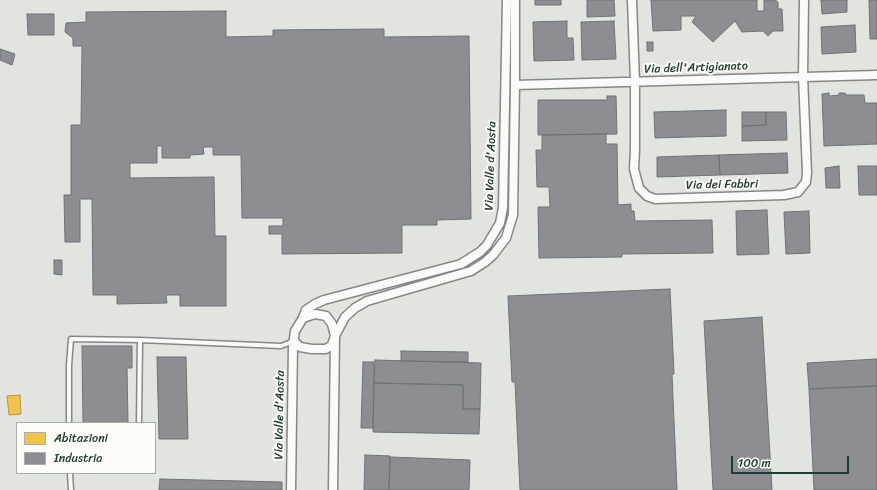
<!DOCTYPE html>
<html>
<head>
<meta charset="utf-8">
<style>
	body { margin:0 }
	#map { position:relative; width:877px; height:490px; overflow:hidden; background:#f3f3f0; font-family:Sriracha,sans-serif }
	canvas { display:block }
	.legend { position:absolute; left:16px; top:422px; width:140px; height:52px; box-sizing:border-box; background:#fdfcf7; border:1px solid #a4b0a9; margin:0; padding:5px 7px; list-style:none; font-size:12px; color:#1f3d34 }
	.legend li { display:flex; align-items:center; gap:8px; height:20px }
	.legend b { width:20px; border:1px solid #a4b0a9 }
	.scale { position:absolute; left:731px; top:456px; width:118px; height:18px; box-sizing:border-box; border:2px solid #1f3d34; border-top:0; padding-left:5px; font-size:12px; line-height:14px; white-space:nowrap; color:#1f3d34; -webkit-text-stroke:3px #fdfcf7; paint-order:stroke }
</style>
</head>
<body>
<div id="map">
<canvas width="877" height="490"></canvas>
<ul class="legend">
<li><b style="height:11px;background:#f2c14e"></b>Abitazioni</li>
<li><b style="height:11px;background:#8d8d92"></b>Industria</li>
</ul>
<div class="scale">100 m</div>
</div>
<script>
const g = document.querySelector('canvas').getContext('2d');
g.lineJoin = 'round';
function fillPath(path, color) { g.fillStyle = color; g.fill(path, 'evenodd'); }
const shape = rows => new Path2D(rows.map(r => 'M' + r).join(''));
function stroke(path, color, width, dash) { g.strokeStyle = color; g.lineWidth = width; g.lineCap = dash ? 'butt' : 'round'; g.setLineDash(dash || []); g.stroke(path); }
function drawText(font, color, halo, rows, align = 'center') {
  g.font = font + ' Sriracha,sans-serif'; g.lineWidth = 4; g.setLineDash([]); g.textBaseline = 'middle'; g.strokeStyle = halo; g.fillStyle = color; for (const [text, x, y, turn = 0] of rows) {
    g.save(); g.translate(x, y); g.rotate((+turn || 0) * Math.PI / 180); g.textAlign = isNaN(turn) ? turn : align; if (halo) g.strokeText(text, 0, 0); g.fillText(text, 0, 0); g.restore();
  }
}
fillPath(shape([
	[0,0,877,0,877,490,0,490],
	[17,423,155,423,155,473,17,473]
]), '#e2e4e0');
const homes = shape([
	[20,395,21,414,9,415,7,396,20,395]
]);
fillPath(homes, '#f2c14e');
stroke(homes, '#b39946', 1);
const industry = shape([
	[535,0,561,0,561,5,535,5,535,0],
	[587,0,614,0,615,16,587,17,587,0],
	[651,0,757,0,757,11,764,11,764,0,775,0,778,2,778,9,782,9,783,31,773,31,768,36,763,31,742,32,735,21,713,42,692,22,696,16,681,16,681,30,653,31,651,0],
	[821,0,847,0,847,12,822,14,821,0],
	[869,0,877,0,877,39,870,39,869,0],
	[226,11,226,37,273,36,273,30,384,29,384,37,469,36,471,219,437,220,437,225,402,225,402,253,282,254,282,234,269,234,269,226,283,226,283,218,242,218,241,155,213,155,213,147,203,147,204,154,190,155,190,158,162,158,162,146,157,146,157,163,130,163,130,178,214,177,215,236,226,236,226,306,180,306,180,295,166,295,167,303,117,304,117,295,93,295,92,199,80,199,80,242,65,242,64,195,71,195,71,125,81,125,82,46,73,46,73,38,65,32,66,23,86,22,86,12,226,11],
	[27,14,54,14,54,35,28,35,27,14],
	[567,21,567,38,573,38,574,60,534,61,533,22,567,21],
	[614,21,616,59,582,60,581,22,614,21],
	[855,25,856,52,822,54,821,27,855,25],
	[647,42,653,42,653,51,647,51,647,42],
	[0,49,15,54,12,65,0,60,0,49],
	[829,93,829,96,839,95,839,93,845,93,846,95,864,95,865,103,877,103,877,144,824,146,822,94,829,93],
	[607,96,616,96,617,134,538,135,538,100,607,100,607,96],
	[726,110,726,136,655,138,654,112,726,110],
	[742,112,766,112,766,125,742,126,742,112],
	[766,112,786,112,787,140,742,141,742,126,766,125,766,112],
	[606,134,606,144,617,144,618,205,631,204,631,211,634,211,635,221,712,220,713,253,622,254,622,257,539,258,538,207,550,207,549,187,537,187,536,150,542,150,542,135,606,134],
	[787,153,788,173,720,175,719,155,787,153],
	[719,155,720,175,657,177,657,157,719,155],
	[839,166,840,188,826,188,825,168,839,166],
	[858,166,877,166,877,195,859,195,858,166],
	[767,210,769,254,737,255,736,211,767,210],
	[809,211,810,253,786,254,784,212,809,211],
	[54,260,62,260,62,275,54,274,54,260],
	[670,289,674,374,672,374,677,490,520,490,515,382,512,382,508,296,670,289],
	[762,317,772,490,713,490,704,321,762,317],
	[82,346,132,346,132,368,127,368,128,423,83,423,82,346],
	[401,351,468,352,468,362,401,361,401,351],
	[157,357,186,357,188,439,159,439,157,357],
	[877,359,877,386,809,389,807,363,877,359],
	[375,360,481,363,480,409,463,409,463,385,374,383,375,360],
	[363,362,374,362,373,428,361,428,363,362],
	[374,383,463,385,463,409,480,409,479,434,373,432,374,383],
	[877,386,877,490,814,490,809,389,877,386],
	[365,455,390,456,389,490,364,490,365,455],
	[390,457,470,460,469,490,389,490,390,457],
	[160,479,282,482,282,490,159,490,160,479]
]);
fillPath(industry, '#8d8d92');
stroke(industry, '#6c7576', 1);
const lane = shape([
	[140,340,281,346,294,341],
	[69,423,69,365,71,339,140,340,139,423],
	[70,473,71,490]
]);
const street = shape([
	[632,0,635,82,635,149,634,169,639,188,647,196,655,199,784,195,798,192,806,182,807,173,803,76,804,0],
	[515,85,877,75],
	[303,318,306,310,315,304,324,300,461,264,480,252,487,245,500,223,503,208,507,0],
	[291,490,293,345,295,331,303,318,315,314,326,316,332,324,335,336,332,345,326,349,312,349,300,347,294,341],
	[333,490,335,336,345,317,355,308,367,301,471,271,485,262,493,255,506,238,513,215,515,85,515,0]
]);
stroke(lane, '#848986', 7);
stroke(street, '#848986', 11);
stroke(lane, '#fafaf8', 4);
stroke(street, '#fafaf8', 8);
drawText('12px', '#1f3d34', '#fdfcf7', [
	["Via dell'Artigianato",696,68,-2],
	["Via Valle d'Aosta",491,166,-88],
	["Via dei Fabbri",722,185,-1],
	["Via Valle d'Aosta",280,415,-89]
]);
</script>
</body>
</html>
